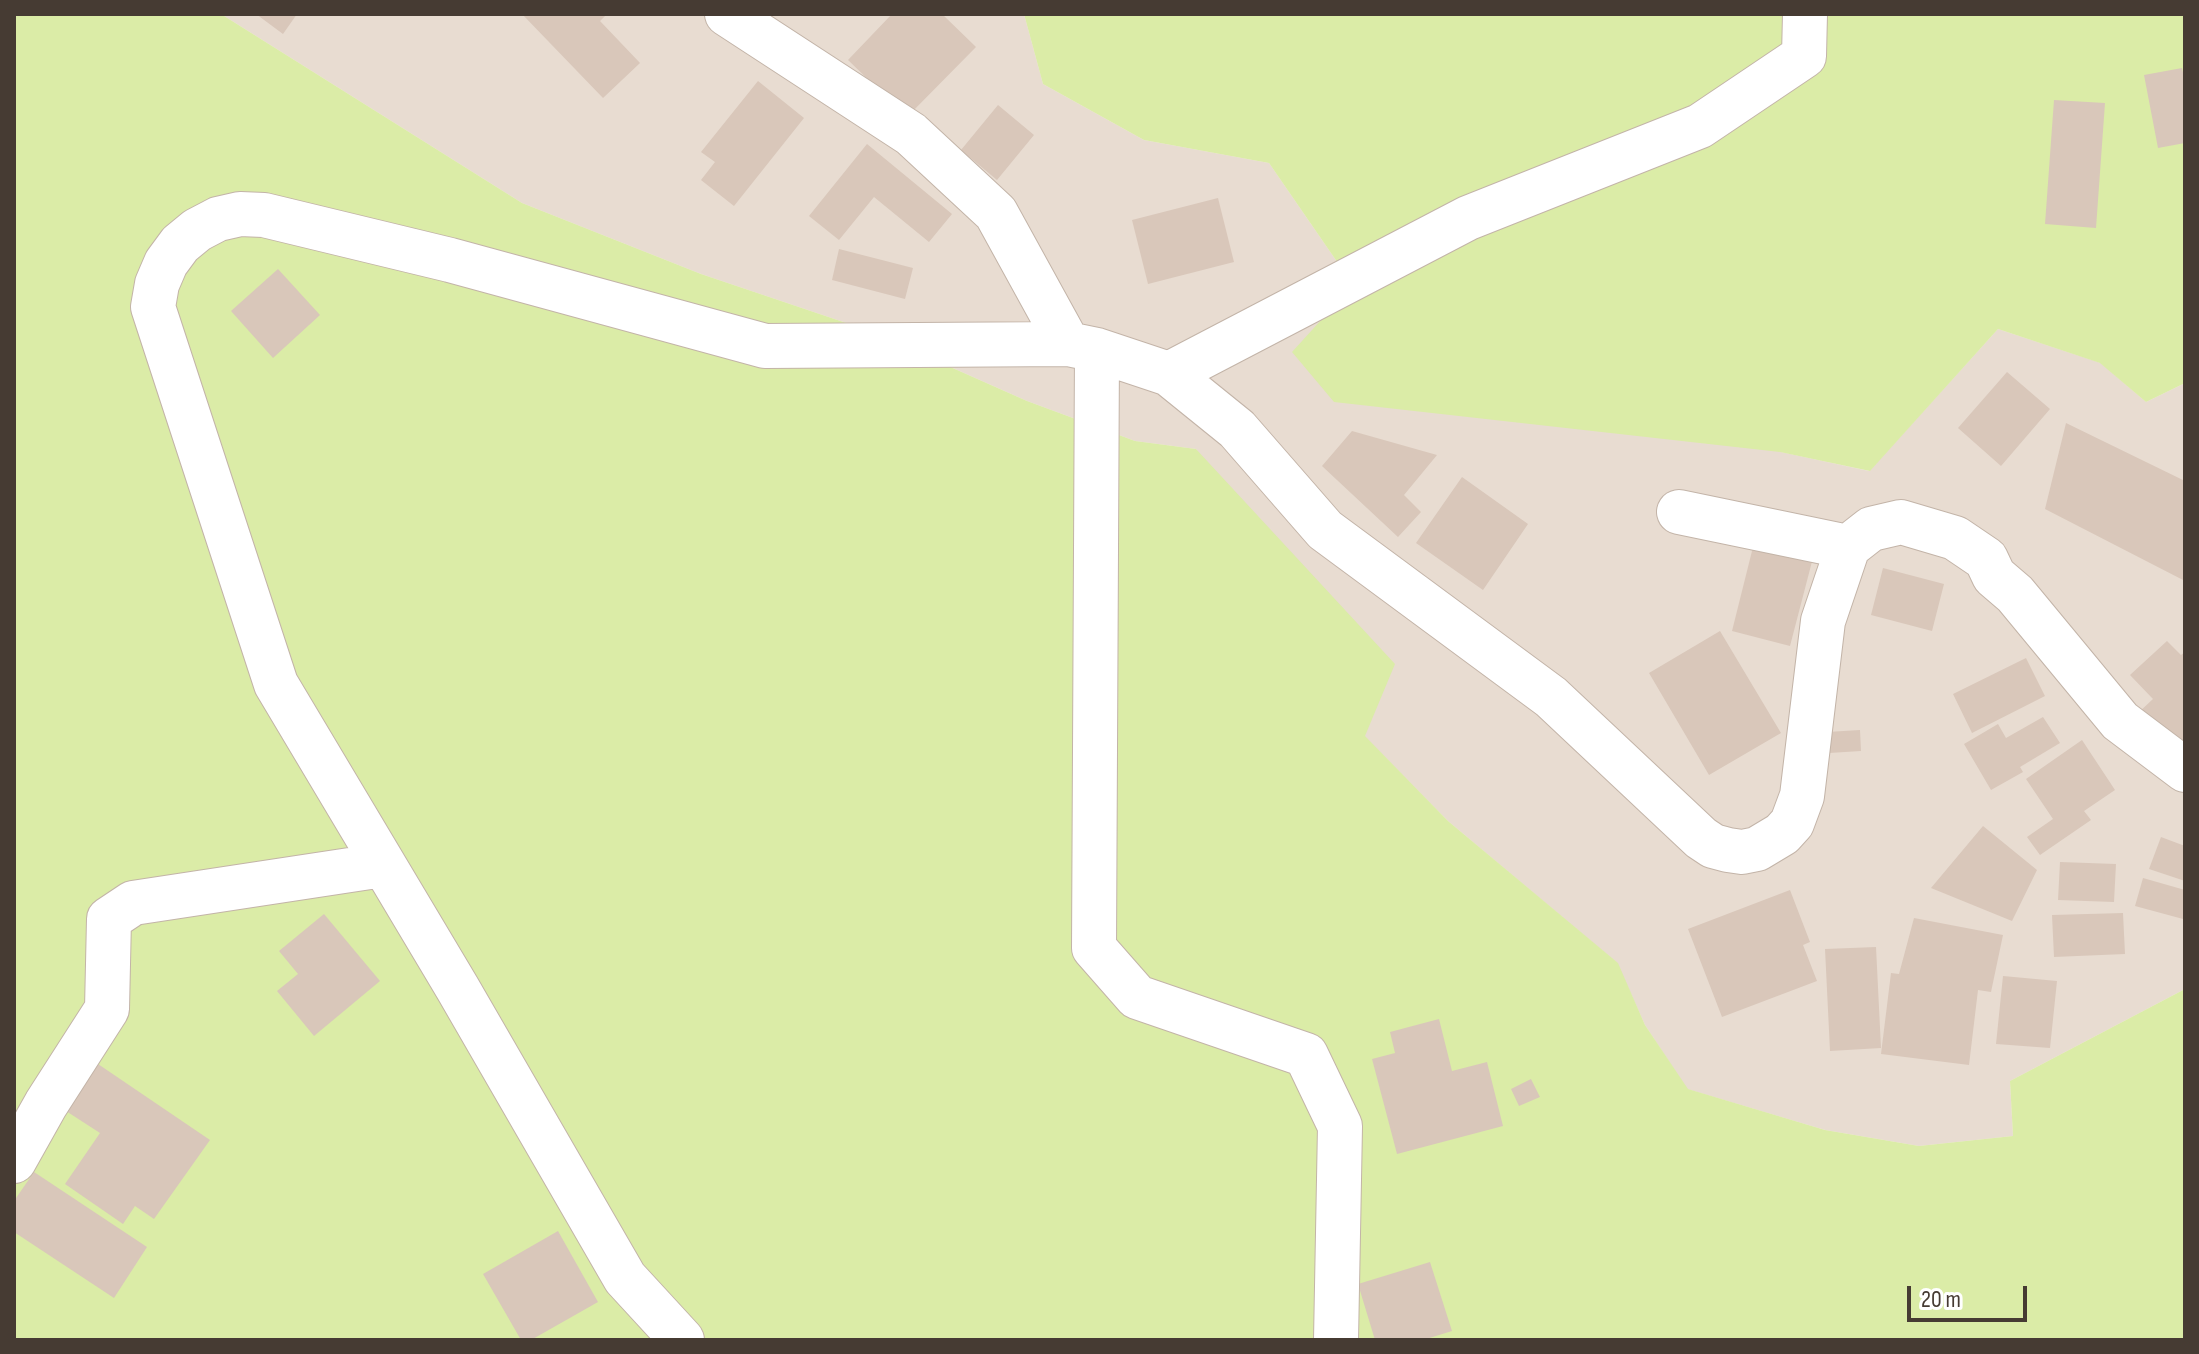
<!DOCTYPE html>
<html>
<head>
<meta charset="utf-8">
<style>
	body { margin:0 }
	#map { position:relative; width:2199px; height:1354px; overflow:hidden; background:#f3ebe3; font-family:"Sofia Sans Condensed",sans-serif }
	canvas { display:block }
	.frame { position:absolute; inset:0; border:16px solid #463b33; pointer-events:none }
	.scale { position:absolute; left:1907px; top:1286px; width:120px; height:36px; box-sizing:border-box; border:4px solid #463b33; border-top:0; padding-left:10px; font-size:24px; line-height:28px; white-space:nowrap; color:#463b33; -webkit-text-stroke:6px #fff; paint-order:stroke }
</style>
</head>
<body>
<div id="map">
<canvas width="2199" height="1354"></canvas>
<div class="frame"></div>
<div class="scale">20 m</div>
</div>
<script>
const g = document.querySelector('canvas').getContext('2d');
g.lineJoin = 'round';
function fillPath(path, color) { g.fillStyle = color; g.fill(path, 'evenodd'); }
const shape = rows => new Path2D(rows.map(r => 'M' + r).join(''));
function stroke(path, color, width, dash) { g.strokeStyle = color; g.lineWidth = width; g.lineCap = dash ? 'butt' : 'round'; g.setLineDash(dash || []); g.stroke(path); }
fillPath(shape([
	[221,14,1024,14,1043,84,1144,140,1269,163,1353,285,1781,452,1869,471,1998,329,2101,363,2146,402,2185,383,2185,989,2010,1081,2013,1136,1919,1146,1825,1130,1687,1089,1645,1025,1617,963,1448,821,1364,736,1196,449,1135,441,1027,401,867,330,701,274,522,203]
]), '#e8dcd1');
fillPath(shape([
	[14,14,221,14,522,203,701,274,867,330,1027,401,1135,441,1196,449,1395,664,1365,736,1448,821,1618,963,1645,1025,1688,1089,1825,1130,1919,1146,2013,1136,2010,1081,2185,989,2185,1340,14,1340],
	[1024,14,2185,14,2185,383,2146,402,2100,363,1998,329,1870,471,1780,452,1334,402,1292,352,1353,285,1269,163,1144,140,1043,84]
]), '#dbeca7');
fillPath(shape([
	[256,14,297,14,283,34],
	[522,14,607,14,600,21,640,63,603,98],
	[892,14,942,14,976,47,907,117,848,60],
	[2182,68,2185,81,2185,143,2158,148,2144,75],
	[758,81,804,118,734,206,701,180,715,162,701,152],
	[2054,100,2105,103,2096,228,2045,224],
	[998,105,1034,135,997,180,961,150],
	[867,144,952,214,929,242,874,197,839,240,809,216],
	[1218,198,1234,262,1148,284,1132,220],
	[839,249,913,268,905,299,832,280],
	[278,269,320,315,273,358,231,311],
	[2007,372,2050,409,2001,466,1958,428],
	[2066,423,2185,481,2185,581,2045,509],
	[1352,431,1437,455,1404,495,1421,512,1398,537,1322,466],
	[1462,477,1528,524,1483,590,1416,543],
	[1756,535,1815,550,1790,646,1732,631],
	[1883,568,1944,584,1932,631,1871,615],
	[1720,631,1781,733,1709,775,1649,673],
	[2167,641,2181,655,2185,652,2185,742,2173,752,2137,714,2153,699,2130,675],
	[2026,658,2045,696,1972,733,1953,694],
	[2043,717,2060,743,2020,767,2023,772,1991,790,1964,744,1998,724,2006,738],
	[1860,730,1861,751,1829,753,1827,732],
	[2082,740,2115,790,2084,811,2091,820,2040,855,2027,837,2053,819,2026,779],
	[1983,826,2037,870,2012,921,1931,888],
	[2161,837,2185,846,2185,881,2149,869],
	[2060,862,2116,864,2114,902,2058,900],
	[2143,878,2185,890,2183,919,2135,906],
	[1790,890,1810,942,1803,945,1817,981,1722,1017,1688,929],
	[2123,913,2125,954,2054,957,2052,915],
	[324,914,380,981,314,1036,277,991,298,974,279,951],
	[1914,918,2003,935,1991,992,1978,990,1969,1065,1881,1054,1891,973,1899,974],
	[1876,947,1881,1048,1830,1051,1825,949],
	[2003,976,2057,981,2050,1048,1996,1044],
	[1439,1019,1452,1071,1487,1062,1503,1126,1397,1154,1372,1059,1395,1053,1390,1032],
	[98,1064,210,1140,154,1219,135,1206,123,1224,65,1184,100,1133,66,1111],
	[1531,1079,1540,1097,1519,1106,1511,1089],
	[34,1172,147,1247,114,1298,14,1232,14,1201],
	[558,1231,598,1302,531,1340,521,1340,483,1274],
	[1430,1262,1452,1331,1423,1340,1375,1340,1358,1284]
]), '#d9c7ba');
const minor = shape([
	[727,14,911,134,996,213,1068,344],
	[1097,350,1094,948,1137,997,1306,1055,1340,1126,1336,1340],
	[1169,374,1468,218,1700,126,1804,56,1805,14],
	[1679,512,1848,547],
	[14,1161,46,1104,107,1009,109,919,133,903,383,865],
	[682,1340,625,1278,458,989,276,684,153,307,157,284,166,263,180,244,197,230,218,219,240,214,264,215,450,260,765,346,1068,344,1097,350,1169,374,1237,429,1325,530,1551,697,1701,838,1713,846,1728,850,1742,852,1757,849,1782,834,1792,823,1802,796,1823,621,1848,547,1871,529,1901,522,1955,538,1986,559,1994,576,2015,594,2120,721,2185,770]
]);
stroke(minor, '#c3b4a8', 46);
stroke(minor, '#fff', 44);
</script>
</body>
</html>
